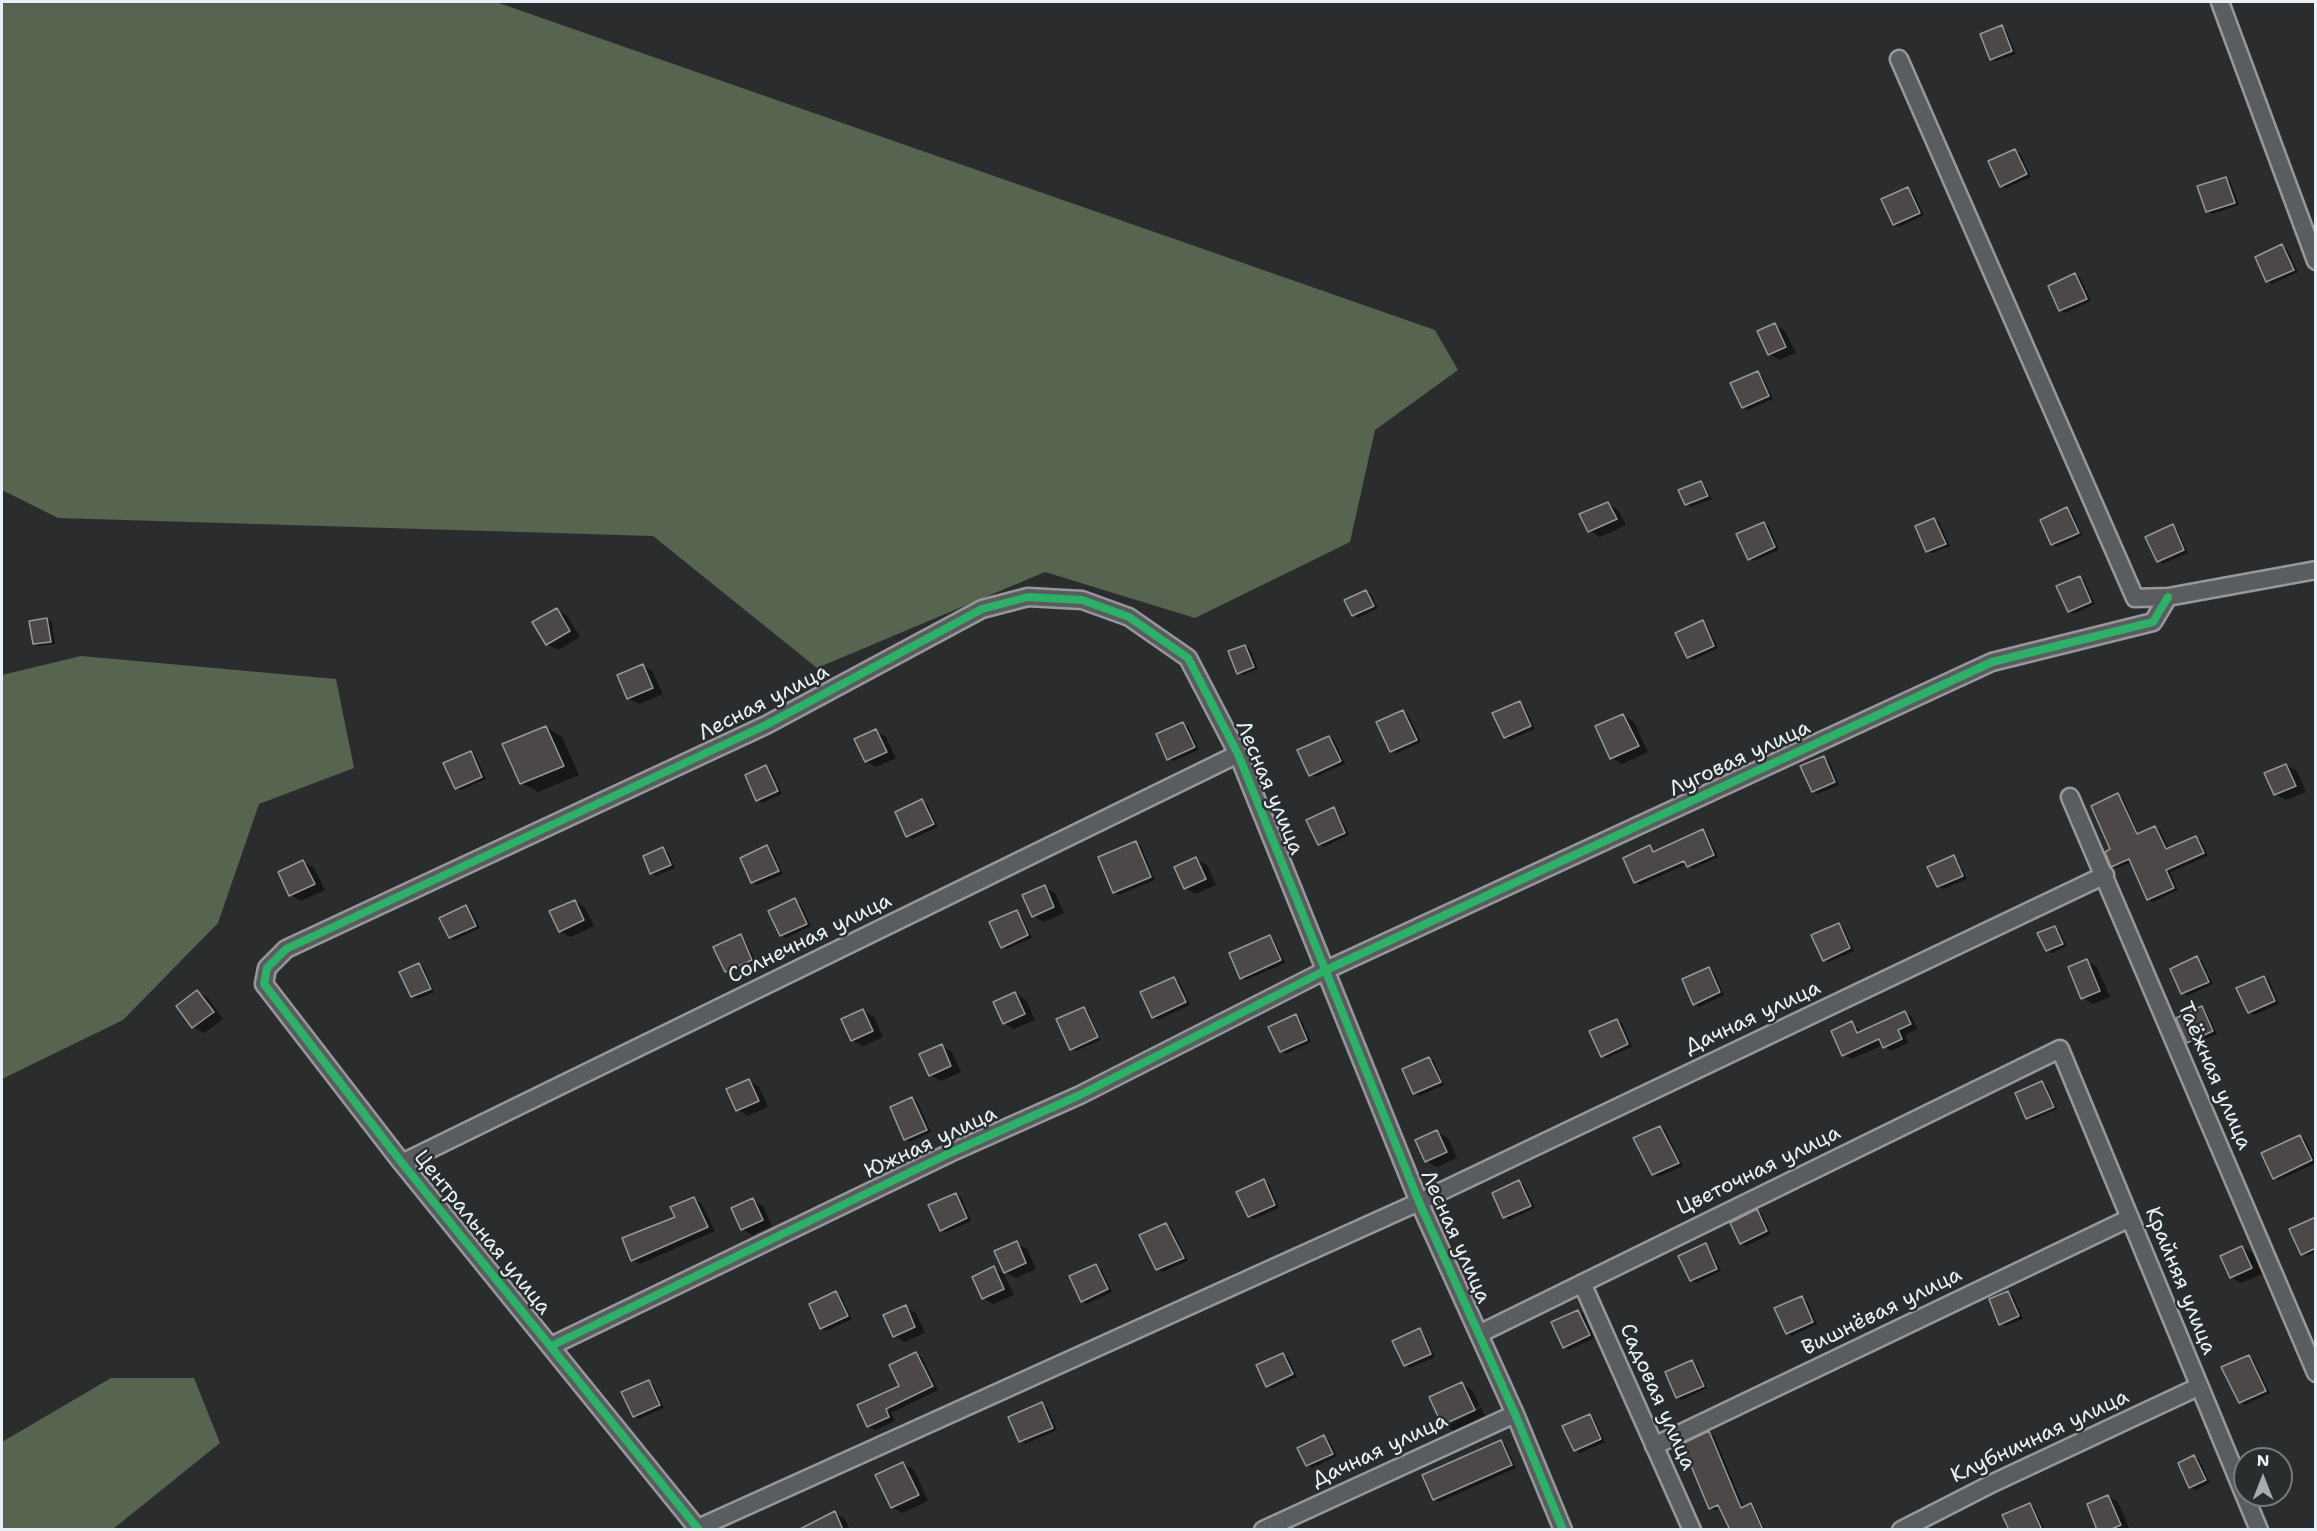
<!DOCTYPE html>
<html>
<head>
<meta charset="utf-8">
<style>
	body { margin:0 }
	#map { position:relative; width:2317px; height:1531px; overflow:hidden; background:#2b2c2d; font-family:"Shantell Sans",sans-serif }
	canvas { display:block }
	.frame { position:absolute; inset:0; border:3px solid #e8f1f8; pointer-events:none }
	.north { position:absolute; left:2233px; top:1447px; width:60px; height:60px; box-sizing:border-box; background:#2a2d2e; border:2px solid #767b7f; border-radius:50%; rotate:0deg; font-size:16px; font-weight:700; line-height:24px; text-align:center; color:#e8f1f8 }
	.north::after { content:''; display:block; margin:auto; width:21px; height:27px; background:#a6acb1; clip-path:polygon(50% 0,100% 100%,50% 72%,0 100%) }
</style>
</head>
<body>
<div id="map">
<canvas width="2317" height="1531"></canvas>
<div class="frame"></div>
<div class="north">N</div>
</div>
<script>
const g = document.querySelector('canvas').getContext('2d');
g.lineJoin = 'round';
function fillPath(path, color) { g.fillStyle = color; g.fill(path, 'evenodd'); }
const shape = rows => new Path2D(rows.map(r => 'M' + r).join(''));
function stroke(path, color, width, dash) { g.strokeStyle = color; g.lineWidth = width; g.lineCap = dash ? 'butt' : 'round'; g.setLineDash(dash || []); g.stroke(path); }
function drawText(font, color, halo, rows, align = 'center') {
  g.font = font + ' "Shantell Sans",sans-serif'; g.lineWidth = 5; g.setLineDash([]); g.textBaseline = 'middle'; g.strokeStyle = halo; g.fillStyle = color; for (const [text, x, y, turn = 0] of rows) {
    g.save(); g.translate(x, y); g.rotate((+turn || 0) * Math.PI / 180); g.textAlign = isNaN(turn) ? turn : align; if (halo) g.strokeText(text, 0, 0); g.fillText(text, 0, 0); g.restore();
  }
}
fillPath(shape([
	[2,2,496,2,1435,330,1458,370,1375,430,1350,542,1195,618,1045,572,817,668,653,536,58,518,2,490],
	[81,656,336,679,354,768,259,804,218,923,123,1020,2,1079,2,675],
	[111,1378,194,1378,220,1443,113,1529,2,1529,2,1442]
]), '#576450');
fillPath(shape([
	[2002,27,2006,30,2016,54,1996,61,1992,59],
	[2015,151,2020,153,2031,177,2006,188,2001,186],
	[2226,178,2230,181,2239,205,2212,214,2207,211],
	[1908,189,1913,192,1924,215,1899,227,1894,224],
	[2282,246,2287,249,2298,272,2272,284,2267,281],
	[2075,275,2080,277,2091,301,2065,313,2060,310],
	[1775,325,1785,331,1796,353,1780,360,1769,354],
	[1758,372,1762,375,1773,399,1748,410,1743,407],
	[1701,483,1705,485,1712,499,1691,507,1686,504],
	[1608,503,1618,510,1626,525,1600,537,1589,530],
	[2067,509,2072,512,2082,535,2057,547,2052,544],
	[1934,520,1939,522,1950,546,1932,553,1928,551],
	[1764,523,1769,526,1779,550,1754,561,1749,558],
	[2172,526,2177,529,2188,553,2163,564,2158,561],
	[2079,578,2084,580,2095,604,2074,614,2069,611],
	[1366,591,1371,594,1378,608,1358,618,1353,615],
	[557,610,567,616,580,637,558,650,547,644],
	[47,619,52,622,55,644,39,646,34,643],
	[1703,622,1707,625,1718,648,1693,660,1688,657],
	[1245,646,1250,649,1258,669,1243,675,1239,673],
	[643,665,653,672,663,694,639,704,628,698],
	[1520,703,1524,705,1535,729,1510,740,1505,737],
	[1403,712,1408,714,1421,742,1396,754,1391,751],
	[1623,715,1634,722,1648,752,1622,764,1612,758],
	[1183,724,1188,726,1199,750,1173,761,1169,759],
	[546,727,562,737,579,775,538,792,522,783],
	[876,731,886,737,896,758,876,767,866,761],
	[1329,737,1334,740,1345,764,1315,777,1310,774],
	[471,753,475,755,486,779,461,790,456,788],
	[1824,758,1829,761,1839,785,1818,794,1813,791],
	[2286,765,2297,771,2306,792,2286,800,2275,794],
	[766,767,771,770,782,794,762,803,758,800],
	[2118,795,2123,798,2139,835,2155,827,2160,830,2169,849,2196,838,2201,840,2208,856,2170,872,2178,890,2153,902,2148,899,2132,862,2117,868,2112,866],
	[922,801,927,804,938,827,912,839,908,836],
	[1334,809,1338,812,1349,835,1324,847,1319,844],
	[1703,831,1707,834,1718,857,1693,869,1687,864,1640,885,1635,882,1650,847,1656,852],
	[1136,843,1141,846,1155,880,1119,895,1114,892],
	[767,847,772,850,783,874,757,885,753,882],
	[663,849,668,852,675,868,656,876,651,873],
	[1953,857,1958,860,1967,879,1943,889,1938,886],
	[1196,859,1207,865,1216,885,1196,894,1185,888],
	[303,862,314,868,325,890,301,901,291,895],
	[1044,887,1055,893,1064,913,1044,922,1033,916],
	[795,900,800,903,811,926,786,938,781,935],
	[575,901,585,908,594,926,571,937,560,931],
	[466,907,471,910,480,928,454,940,450,937],
	[1016,912,1021,915,1032,938,1007,949,1002,947],
	[1839,925,1843,927,1854,951,1829,962,1824,960],
	[2054,928,2059,930,2067,946,2052,953,2047,950],
	[741,936,745,939,756,962,731,974,726,971],
	[1270,937,1274,940,1285,963,1246,980,1241,978],
	[2197,958,2202,961,2213,984,2187,996,2183,993],
	[2086,961,2097,967,2110,997,2093,1004,2083,998],
	[419,965,424,968,434,992,417,999,412,996],
	[1709,969,1714,972,1724,995,1699,1007,1694,1004],
	[2264,978,2269,980,2279,1004,2254,1015,2249,1012],
	[1174,979,1179,981,1190,1005,1158,1020,1153,1017],
	[197,992,208,998,223,1019,204,1033,193,1027],
	[1015,993,1026,1000,1035,1020,1014,1029,1004,1023],
	[2202,1007,2206,1010,2217,1034,2192,1045,2188,1042],
	[1084,1009,1088,1011,1101,1040,1076,1051,1071,1048],
	[863,1011,874,1017,883,1037,863,1046,852,1040],
	[1905,1013,1912,1017,1917,1029,1905,1035,1908,1043,1891,1051,1883,1045,1851,1059,1844,1055,1852,1023,1862,1032],
	[1296,1016,1301,1019,1311,1042,1286,1054,1281,1051],
	[1617,1020,1622,1023,1632,1047,1607,1058,1602,1056],
	[941,1046,952,1052,961,1072,941,1081,930,1075],
	[1429,1059,1434,1061,1444,1085,1419,1096,1414,1093],
	[749,1081,759,1087,768,1107,748,1116,738,1110],
	[2042,1083,2047,1086,2057,1109,2032,1120,2027,1118],
	[912,1098,917,1101,931,1132,910,1142,906,1139],
	[1660,1127,1665,1130,1683,1166,1658,1177,1653,1174],
	[1437,1132,1448,1138,1457,1158,1437,1167,1426,1161],
	[2300,1137,2305,1139,2316,1163,2279,1180,2274,1178],
	[1264,1181,1269,1184,1279,1208,1254,1219,1249,1216],
	[1519,1182,1524,1185,1535,1208,1509,1220,1505,1217],
	[956,1195,961,1197,971,1221,946,1232,941,1230],
	[694,1199,701,1203,715,1231,640,1264,632,1260],
	[753,1200,763,1206,772,1226,752,1235,742,1229],
	[1757,1211,1762,1214,1771,1234,1746,1246,1741,1243],
	[2316,1219,2316,1252,2307,1256,2302,1254],
	[1166,1224,1171,1227,1188,1261,1162,1272,1158,1269],
	[1016,1243,1027,1249,1036,1269,1016,1278,1005,1272],
	[1706,1245,1710,1248,1721,1271,1696,1283,1691,1280],
	[2242,1247,2253,1253,2262,1274,2241,1283,2231,1277],
	[1096,1266,1101,1269,1112,1292,1086,1304,1082,1301],
	[994,1268,1004,1274,1014,1295,993,1304,983,1298],
	[2008,1292,2013,1295,2023,1319,2005,1326,2001,1323],
	[836,1293,841,1296,852,1319,826,1331,821,1328],
	[1802,1298,1807,1301,1817,1324,1792,1336,1787,1333],
	[905,1307,916,1313,925,1333,905,1342,894,1336],
	[1578,1312,1583,1314,1594,1338,1569,1350,1564,1347],
	[1419,1330,1424,1333,1435,1357,1410,1368,1405,1365],
	[916,1354,922,1357,938,1390,891,1413,895,1421,875,1430,868,1426,901,1387],
	[1283,1355,1288,1357,1297,1377,1272,1388,1267,1386],
	[2249,1357,2253,1359,2270,1393,2245,1405,2240,1402],
	[1692,1362,1697,1365,1707,1388,1682,1400,1677,1397],
	[649,1382,653,1384,664,1408,639,1419,634,1416],
	[1462,1384,1472,1390,1480,1406,1448,1421,1448,1425,1481,1408,1485,1416,1454,1431,1443,1424,1431,1398],
	[1042,1404,1047,1407,1057,1430,1025,1444,1021,1441],
	[1590,1415,1594,1418,1605,1442,1580,1453,1575,1450],
	[1709,1433,1714,1436,1744,1508,1751,1505,1755,1508,1765,1530,1731,1530,1721,1508,1715,1510,1710,1508],
	[1324,1437,1329,1440,1337,1456,1312,1468,1307,1465],
	[1501,1442,1505,1444,1516,1468,1439,1502,1434,1499],
	[2194,1456,2199,1459,2210,1483,2195,1490,2190,1487],
	[903,1464,914,1470,928,1501,902,1513,892,1507],
	[2108,1496,2118,1502,2130,1530,2099,1530],
	[2030,1504,2034,1507,2045,1530,2010,1530],
	[835,1513,845,1519,850,1530,823,1530]
]), '#0007');
const building = shape([
	[2002,25,2012,51,1990,60,1980,34,2002,25],
	[2015,149,2027,174,2000,187,1988,161,2015,149],
	[2226,177,2235,203,2206,212,2197,186,2226,177],
	[1908,187,1920,213,1893,225,1881,199,1908,187],
	[2282,244,2294,270,2266,282,2255,257,2282,244],
	[2075,273,2087,299,2059,311,2048,286,2075,273],
	[1775,323,1786,347,1768,355,1757,331,1775,323],
	[1758,371,1769,396,1742,408,1730,383,1758,371],
	[1701,481,1708,496,1685,505,1678,490,1701,481],
	[1608,502,1617,519,1588,532,1579,514,1608,502],
	[2067,507,2079,533,2051,545,2040,520,2067,507],
	[1934,518,1946,544,1926,552,1915,526,1934,518],
	[1764,522,1775,547,1748,560,1736,534,1764,522],
	[2173,524,2184,550,2157,562,2145,537,2173,524],
	[2080,576,2091,602,2068,612,2056,586,2080,576],
	[1366,590,1374,606,1352,616,1344,600,1366,590],
	[557,608,570,631,546,645,532,622,557,608],
	[47,618,51,642,33,644,29,621,47,618],
	[1703,620,1714,646,1687,658,1675,633,1703,620],
	[1245,645,1254,667,1237,674,1228,651,1245,645],
	[643,664,653,688,627,699,617,675,643,664],
	[1520,701,1531,726,1504,738,1492,713,1520,701],
	[1403,710,1417,740,1390,752,1376,722,1403,710],
	[1623,714,1639,746,1610,759,1595,726,1623,714],
	[1183,722,1195,747,1167,760,1156,734,1183,722],
	[546,726,564,766,520,784,502,744,546,726],
	[876,729,887,752,865,762,854,739,876,729],
	[1329,736,1341,761,1309,776,1297,750,1329,736],
	[471,751,482,777,455,789,443,763,471,751],
	[1824,756,1835,782,1812,792,1800,766,1824,756],
	[2286,764,2296,786,2274,795,2264,773,2286,764],
	[766,765,778,791,756,801,745,775,766,765],
	[2118,793,2137,834,2155,826,2166,849,2196,836,2204,853,2166,870,2174,888,2147,900,2129,859,2111,867,2105,852,2110,849,2091,806,2118,793],
	[922,799,934,824,906,837,895,812,922,799],
	[1334,807,1345,833,1318,845,1306,820,1334,807],
	[1703,829,1714,855,1687,867,1684,861,1634,883,1623,858,1650,845,1653,852,1703,829],
	[1136,841,1151,877,1113,893,1098,857,1136,841],
	[767,845,779,871,751,883,740,858,767,845],
	[663,847,671,865,650,874,643,856,663,847],
	[1954,855,1963,876,1937,887,1927,867,1954,855],
	[1196,857,1206,879,1184,889,1174,867,1196,857],
	[303,860,315,884,289,896,278,872,303,860],
	[1045,885,1054,907,1032,917,1022,895,1045,885],
	[795,898,807,924,780,936,768,911,795,898],
	[575,900,584,920,559,932,549,911,575,900],
	[466,905,476,926,449,938,439,918,466,905],
	[1017,910,1028,935,1001,948,989,922,1017,910],
	[1839,923,1850,948,1823,961,1811,935,1839,923],
	[2055,926,2063,944,2046,951,2037,933,2055,926],
	[741,934,752,960,725,972,713,947,741,934],
	[1270,935,1281,960,1240,979,1229,953,1270,935],
	[2197,956,2209,982,2181,994,2170,969,2197,956],
	[2087,959,2100,991,2081,999,2068,967,2087,959],
	[419,963,431,989,411,997,399,972,419,963],
	[1709,967,1720,992,1693,1005,1682,979,1709,967],
	[2264,976,2275,1001,2248,1013,2236,988,2264,976],
	[1174,977,1186,1002,1152,1018,1140,992,1174,977],
	[197,990,214,1012,192,1028,176,1006,197,990],
	[1015,992,1025,1014,1003,1024,993,1002,1015,992],
	[2202,1006,2213,1031,2187,1043,2176,1018,2202,1006],
	[1084,1007,1098,1037,1070,1050,1056,1019,1084,1007],
	[863,1009,873,1031,851,1041,841,1019,863,1009],
	[1905,1011,1911,1024,1898,1030,1902,1039,1883,1048,1879,1039,1842,1056,1831,1031,1852,1021,1857,1033,1905,1011],
	[1296,1014,1307,1040,1280,1052,1268,1027,1296,1014],
	[1617,1019,1628,1044,1601,1057,1589,1031,1617,1019],
	[942,1044,951,1066,929,1076,919,1054,942,1044],
	[1429,1057,1441,1082,1413,1094,1402,1069,1429,1057],
	[749,1079,759,1101,736,1111,726,1089,749,1079],
	[2042,1081,2054,1107,2026,1119,2015,1093,2042,1081],
	[912,1097,927,1130,904,1140,890,1107,912,1097],
	[1660,1126,1679,1163,1652,1175,1633,1138,1660,1126],
	[1437,1130,1447,1152,1425,1162,1415,1140,1437,1130],
	[2300,1135,2312,1160,2273,1179,2261,1153,2300,1135],
	[1264,1179,1275,1205,1248,1217,1236,1192,1264,1179],
	[1519,1180,1531,1206,1503,1218,1492,1193,1519,1180],
	[956,1193,967,1218,940,1231,928,1205,956,1193],
	[694,1197,708,1227,631,1261,622,1238,675,1217,670,1207,694,1197],
	[753,1198,763,1220,741,1230,731,1208,753,1198],
	[1757,1209,1767,1231,1740,1244,1730,1223,1757,1209],
	[2316,1217,2316,1248,2301,1255,2289,1229,2316,1217],
	[1166,1223,1184,1258,1156,1270,1139,1235,1166,1223],
	[1017,1241,1026,1263,1004,1273,994,1251,1017,1241],
	[1706,1243,1717,1269,1690,1281,1678,1256,1706,1243],
	[2242,1246,2252,1268,2230,1278,2220,1256,2242,1246],
	[1096,1264,1108,1289,1081,1302,1069,1276,1096,1264],
	[994,1266,1004,1289,982,1299,972,1277,994,1266],
	[836,1291,848,1316,820,1329,809,1304,836,1291],
	[2008,1291,2019,1316,1999,1325,1989,1299,2008,1291],
	[1802,1296,1813,1322,1786,1334,1774,1308,1802,1296],
	[906,1305,915,1327,893,1337,883,1315,906,1305],
	[1578,1310,1590,1335,1563,1348,1551,1322,1578,1310],
	[1420,1328,1431,1354,1404,1366,1392,1341,1420,1328],
	[916,1352,933,1386,886,1409,889,1417,867,1427,857,1405,899,1386,889,1365,916,1352],
	[1283,1353,1293,1374,1266,1387,1256,1365,1283,1353],
	[2249,1355,2266,1391,2239,1403,2221,1367,2249,1355],
	[1692,1360,1704,1386,1676,1398,1665,1372,1692,1360],
	[649,1380,660,1405,633,1417,621,1392,649,1380],
	[1462,1382,1475,1410,1442,1425,1429,1397,1462,1382],
	[1042,1402,1053,1428,1019,1442,1008,1417,1042,1402],
	[1590,1414,1601,1439,1574,1451,1562,1426,1590,1414],
	[1709,1431,1741,1508,1751,1503,1763,1530,1730,1530,1718,1505,1709,1509,1682,1444,1709,1431],
	[1324,1435,1333,1454,1306,1466,1297,1448,1324,1435],
	[1501,1440,1512,1465,1433,1500,1422,1475,1501,1440],
	[2194,1455,2206,1480,2189,1488,2178,1463,2194,1455],
	[903,1462,919,1495,891,1508,875,1475,903,1462],
	[2108,1495,2121,1525,2109,1530,2097,1530,2087,1504,2108,1495],
	[2030,1503,2042,1530,2009,1530,2002,1515,2030,1503],
	[835,1511,843,1530,798,1530,835,1511]
]);
fillPath(building, '#4b4847');
stroke(building, '#96989a', 1.5);
const street = shape([
	[2220,2,2316,261],
	[1899,59,2135,598,2168,597,2316,570],
	[2070,797,2316,1373],
	[402,1163,1238,754],
	[1582,1283,1692,1530],
	[1479,1334,2060,1049,2259,1530],
	[551,1346,950,1153,1080,1095,1326,970,1992,662,2153,622,2168,597],
	[1654,1446,2130,1218],
	[698,1528,1419,1202,2105,875],
	[699,1530,402,1163,264,984,267,968,286,949,766,725,982,609,1028,597,1082,600,1129,617,1188,658,1238,754,1419,1202,1515,1414,1563,1530],
	[1263,1530,1515,1414],
	[1901,1530,1993,1483,2198,1387]
]);
stroke(street, '#96989a', 21);
stroke(street, '#5a5d60', 16);
stroke(shape([
	[551,1346,950,1153,1080,1095,1326,970,1992,662,2153,622,2168,597],
	[699,1530,402,1163,264,984,267,968,286,949,766,725,982,609,1028,597,1082,600,1129,617,1188,658,1238,754,1419,1202,1515,1414,1563,1530]
]), '#2db169', 8);
drawText('21px', '#e8f1f8', '#2a2d2e', [
	["Лесная улица",764,703,-27],
	["Луговая улица",1740,759,-25],
	["Лесная улица",1269,788,67],
	["Солнечная улица",810,939,-26],
	["Дачная улица",1753,1018,-25],
	["Таёжная улица",2214,1076,67],
	["Южная улица",931,1143,-25],
	["Цветочная улица",1759,1171,-26],
	["Центральная улица",482,1233,51],
	["Лесная улица",1455,1237,66],
	["Крайняя улица",2180,1281,68],
	["Вишнёвая улица",1882,1312,-26],
	["Садовая улица",1657,1397,66],
	["Клубничная улица",2040,1437,-25],
	["Дачная улица",1380,1451,-25]
]);
</script>
</body>
</html>
